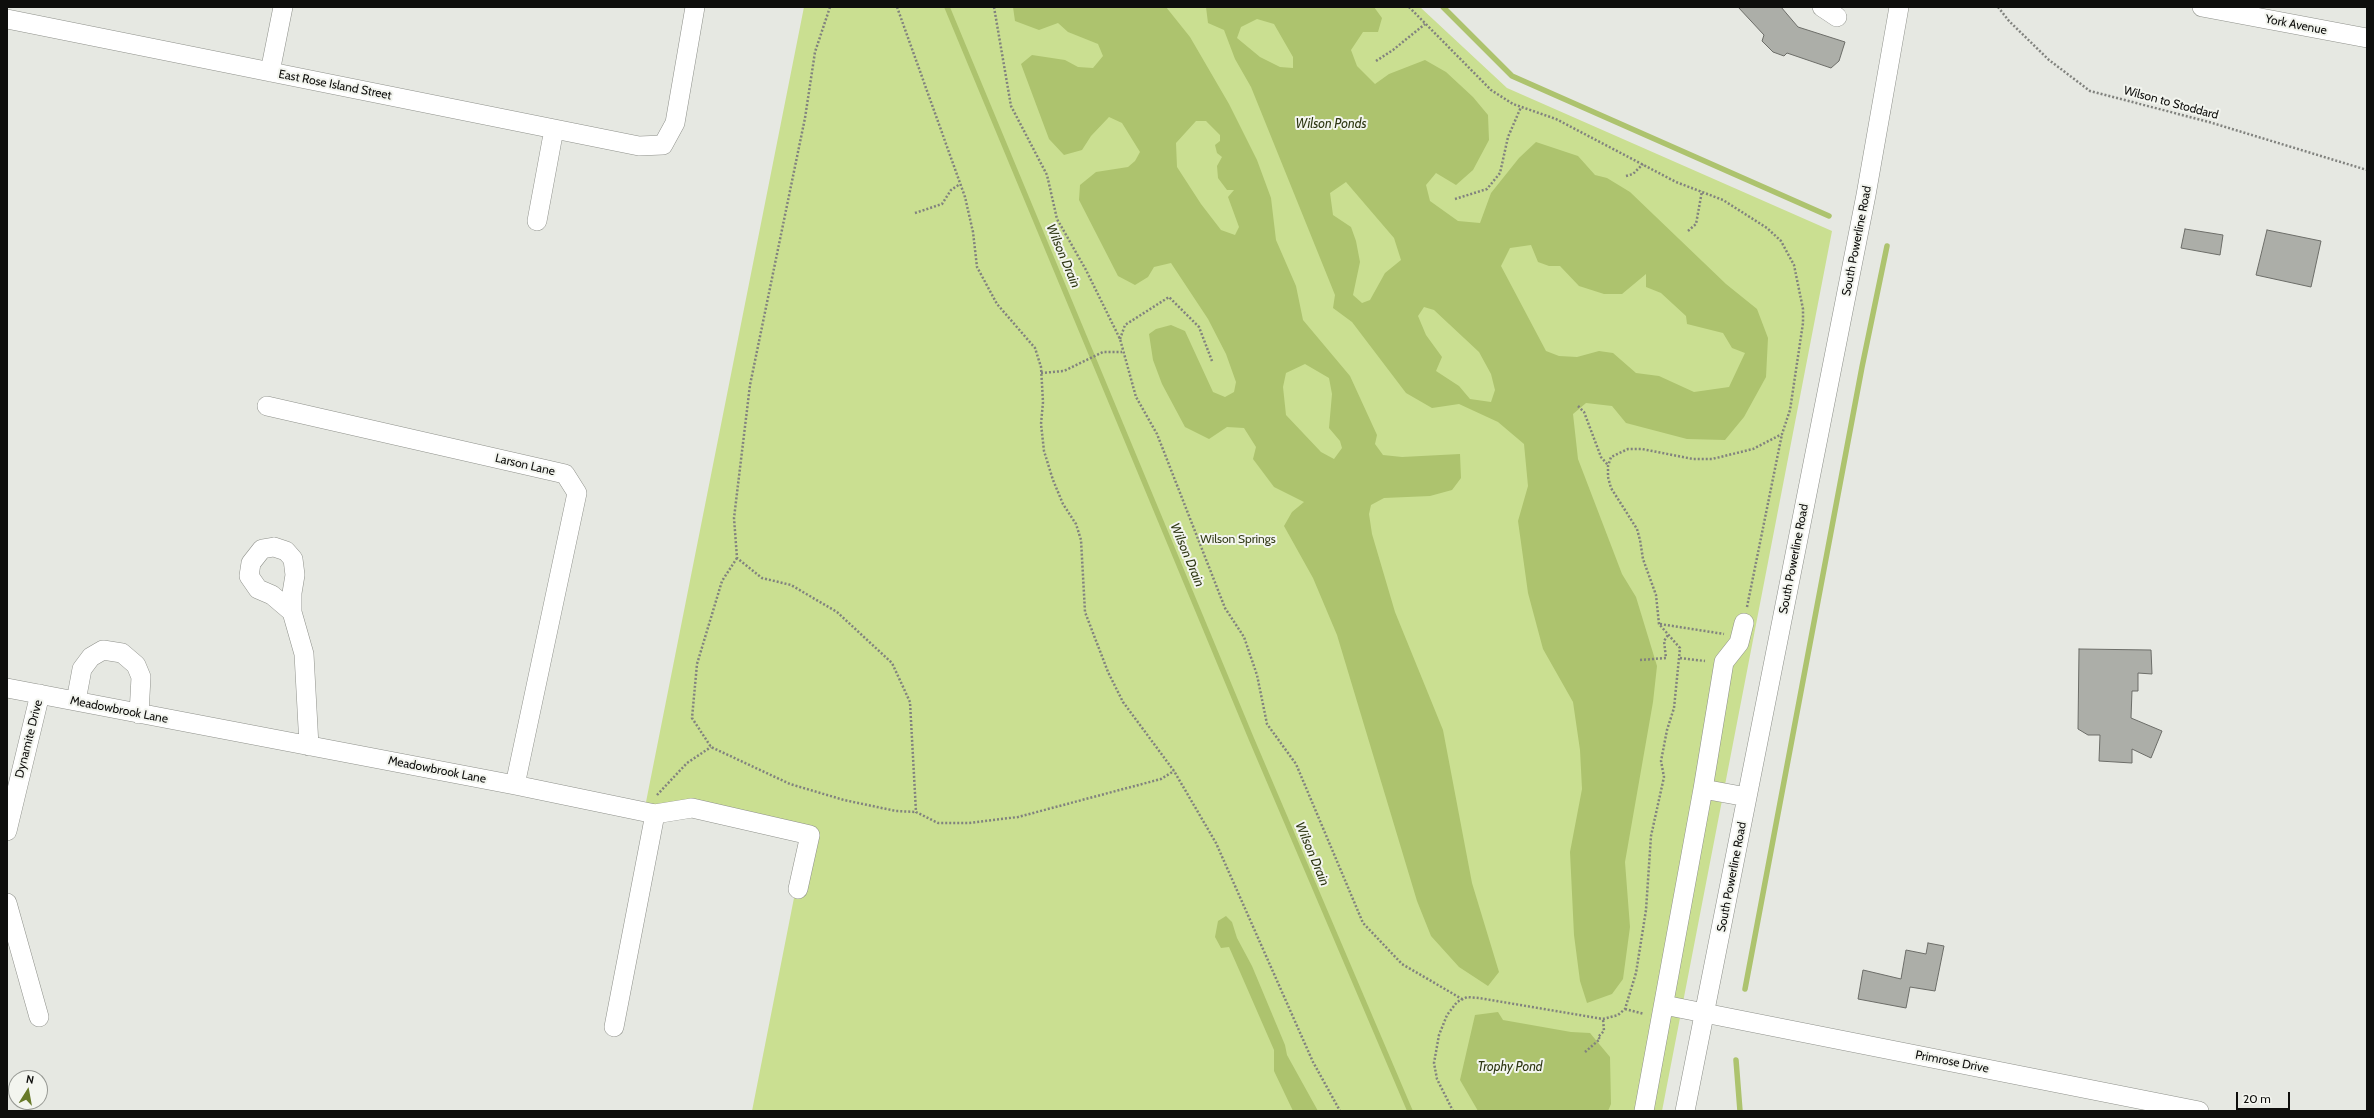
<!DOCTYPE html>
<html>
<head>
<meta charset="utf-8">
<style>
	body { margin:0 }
	#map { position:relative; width:2374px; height:1118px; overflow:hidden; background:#e6e8e2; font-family:Cabin,sans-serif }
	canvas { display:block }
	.frame { position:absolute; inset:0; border:8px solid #0e0e0c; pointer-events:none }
	.north { position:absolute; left:8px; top:1070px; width:40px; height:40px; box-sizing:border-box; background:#f3f5ef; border:1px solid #979994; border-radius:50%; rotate:11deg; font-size:11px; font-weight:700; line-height:16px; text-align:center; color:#0e0e0c }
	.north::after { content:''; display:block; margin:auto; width:14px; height:18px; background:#687a29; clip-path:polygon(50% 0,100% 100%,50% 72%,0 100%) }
	.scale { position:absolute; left:2236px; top:1092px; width:54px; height:18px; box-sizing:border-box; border:2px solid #0e0e0c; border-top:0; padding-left:5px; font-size:12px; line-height:14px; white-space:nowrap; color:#0e0e0c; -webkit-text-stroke:3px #f3f5ef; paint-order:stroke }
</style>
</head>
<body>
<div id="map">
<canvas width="2374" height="1118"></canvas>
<div class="frame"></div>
<div class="north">N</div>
<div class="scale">20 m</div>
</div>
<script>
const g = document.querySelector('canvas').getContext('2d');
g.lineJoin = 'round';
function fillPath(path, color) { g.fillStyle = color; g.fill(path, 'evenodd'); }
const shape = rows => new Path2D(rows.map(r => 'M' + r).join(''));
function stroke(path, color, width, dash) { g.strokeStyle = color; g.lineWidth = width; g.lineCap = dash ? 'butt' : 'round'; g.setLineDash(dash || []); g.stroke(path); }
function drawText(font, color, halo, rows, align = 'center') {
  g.font = font + ' Cabin,sans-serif'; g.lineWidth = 4; g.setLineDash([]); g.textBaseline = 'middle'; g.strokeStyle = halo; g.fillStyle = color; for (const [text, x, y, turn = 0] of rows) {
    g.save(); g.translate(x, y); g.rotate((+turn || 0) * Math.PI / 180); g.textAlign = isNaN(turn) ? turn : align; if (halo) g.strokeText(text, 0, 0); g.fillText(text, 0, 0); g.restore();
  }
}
fillPath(shape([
	[804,7,1420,7,1507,88,1832,231,1662,1111,752,1111,806,837,645,807]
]), '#cadf91');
fillPath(shape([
	[1013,7,1166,7,1190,37,1229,104,1257,160,1271,198,1276,240,1296,286,1303,320,1350,376,1377,435,1375,444,1383,455,1402,457,1460,454,1461,478,1452,490,1430,496,1384,498,1371,505,1369,514,1372,534,1395,612,1443,730,1472,883,1499,972,1488,986,1459,967,1431,936,1417,901,1337,635,1313,578,1284,526,1292,512,1304,502,1274,487,1253,459,1256,447,1244,428,1227,427,1209,439,1185,427,1162,384,1153,360,1149,334,1156,329,1171,325,1185,331,1213,392,1225,397,1234,392,1236,382,1226,354,1208,319,1171,263,1154,267,1148,277,1135,285,1118,276,1079,200,1080,185,1096,172,1128,167,1135,161,1140,152,1122,123,1109,117,1091,136,1082,150,1064,155,1049,139,1021,64,1032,55,1065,60,1078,67,1093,68,1103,56,1098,44,1068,32,1058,23,1039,30,1015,21],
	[1196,121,1206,121,1220,135,1220,141,1215,145,1217,153,1222,157,1217,166,1218,178,1227,190,1234,190,1228,197,1239,227,1235,235,1221,230,1201,204,1177,167,1176,143],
	[1305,364,1329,378,1332,394,1329,428,1340,441,1342,448,1334,459,1321,452,1286,415,1283,387,1286,373],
	[1206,7,1374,7,1382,18,1378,32,1363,32,1351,50,1357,66,1375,84,1389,74,1425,60,1446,72,1473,97,1488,115,1489,140,1473,170,1456,185,1436,173,1426,185,1430,201,1458,221,1480,223,1491,193,1519,158,1536,142,1578,156,1595,175,1607,178,1630,192,1726,284,1757,309,1768,338,1766,377,1744,417,1725,440,1687,439,1626,423,1612,406,1586,403,1573,414,1578,459,1622,574,1636,597,1657,666,1653,702,1625,862,1630,927,1623,979,1612,994,1587,1003,1580,981,1574,935,1570,852,1582,789,1580,750,1573,702,1543,649,1528,593,1518,521,1528,486,1524,444,1498,422,1459,404,1432,408,1406,393,1352,322,1333,308,1335,295,1251,87,1235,59,1224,30,1208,23],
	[1257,19,1274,24,1293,57,1293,68,1280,67,1260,57,1237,38,1241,27],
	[1346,182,1394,238,1401,260,1385,273,1370,300,1362,303,1353,295,1360,262,1356,241,1351,227,1333,215,1330,193],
	[1531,245,1538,262,1549,266,1560,266,1579,286,1604,294,1622,294,1646,274,1646,287,1661,293,1686,316,1687,324,1723,333,1732,348,1745,353,1729,387,1694,392,1659,376,1636,373,1613,353,1599,351,1577,357,1559,356,1546,351,1501,266,1510,248],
	[1424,307,1434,310,1479,352,1491,374,1495,390,1491,402,1470,399,1459,386,1436,371,1442,357,1426,335,1418,316],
	[1226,916,1232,922,1237,938,1252,966,1285,1045,1287,1055,1318,1111,1293,1111,1274,1071,1274,1050,1240,972,1229,947,1221,948,1215,937,1218,921],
	[1498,1012,1503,1020,1571,1032,1590,1033,1610,1057,1611,1104,1608,1111,1478,1111,1460,1080,1475,1015]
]), '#adc36e');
stroke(shape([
	[947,7,1251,738,1410,1111],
	[1443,7,1512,76,1829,216],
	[1745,989,1862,367,1887,246],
	[1736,1060,1740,1111]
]), '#adc36e', 5.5);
const building = shape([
	[1738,7,1781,7,1798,27,1845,42,1839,61,1831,68,1787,53,1784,56,1773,52,1762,41,1764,35,1738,7],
	[2185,229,2223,235,2220,255,2181,248,2185,229],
	[2267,230,2321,241,2311,287,2256,275,2267,230],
	[2079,649,2151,650,2152,674,2138,673,2138,691,2132,691,2131,718,2162,731,2151,758,2132,749,2132,763,2099,761,2100,735,2088,735,2078,729,2079,649],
	[1928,943,1944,946,1935,991,1910,987,1906,1008,1858,999,1863,970,1901,979,1906,950,1926,954,1928,943]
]);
fillPath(building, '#acaea8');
stroke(building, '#6c6d68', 1);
const minor = shape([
	[1822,7,1837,17],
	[2202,7,2367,38],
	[7,19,639,146,663,145,675,123,695,7],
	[270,72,283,7],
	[537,221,554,129],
	[267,406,565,474,577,493,515,785],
	[274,547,286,551,293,559,295,575,292,593,292,612,272,595,258,589,249,576,251,563,262,549,274,547],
	[292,612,304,654,309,746],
	[7,688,515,785,655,814,692,808,810,835,798,889],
	[76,701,82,669,91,657,103,650,122,653,136,665,141,677,139,714],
	[1703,789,1724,662,1739,643,1744,623],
	[7,831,40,694],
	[7,903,39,1017],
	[1664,1005,2199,1111],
	[614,1027,655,814],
	[1644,1111,1703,789,1747,797],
	[1685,1111,1866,195,1899,7]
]);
stroke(minor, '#8f918b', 20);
stroke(shape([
	[830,7,815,52,805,118,750,385,734,518,737,558,762,578,791,585,837,612,892,663,910,702,916,812,938,823,969,823,1018,817,1161,779,1174,771],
	[897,7,965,197,973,232,977,267,997,304,1035,348,1041,367,1043,402,1041,424,1044,451,1053,480,1063,504,1076,524,1081,540,1085,612,1108,672,1123,702,1174,771,1216,843,1313,1062,1340,1111],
	[994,7,1011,106,1047,175,1057,219,1086,270,1120,339,1136,397,1157,434,1225,608,1244,637,1257,675,1267,724,1296,764,1363,923,1402,964,1462,999],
	[1409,7,1491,90,1513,104,1556,119,1676,182,1723,200,1767,228,1781,241,1794,265,1803,309,1803,323,1790,410,1782,434,1753,449,1712,459,1693,459,1642,449,1628,449,1611,457,1608,466,1608,477,1611,488,1637,529,1640,540,1643,559,1656,595,1659,624,1680,648,1674,708,1667,730,1661,761,1664,777,1651,836,1646,910,1636,973,1625,1009,1618,1015,1603,1019,1479,998,1467,997,1457,1002,1447,1015,1439,1035,1434,1063,1437,1079,1453,1111],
	[1998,7,2009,21,2049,60,2090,91,2209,122,2367,170],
	[1376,61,1393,50,1425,24],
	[1626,176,1633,174,1643,164],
	[1455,199,1487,189,1500,173,1508,137,1521,107],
	[915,213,942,204,951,190,960,184],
	[1688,231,1696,224,1702,191],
	[1120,339,1125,325,1169,297,1199,327,1212,361],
	[1041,373,1064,371,1103,352,1122,352],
	[1578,406,1584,412,1601,457,1608,465],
	[737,558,722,581,697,664,692,718,711,747,790,784,844,800,896,811,916,812],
	[1747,607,1782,434],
	[1660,624,1724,634],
	[1680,658,1705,661],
	[1640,660,1666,658,1664,641,1668,635],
	[657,795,687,763,711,747],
	[1625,1009,1644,1014],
	[1585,1052,1600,1039,1598,1037,1604,1031,1603,1019]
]), '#81827e', 2.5, [2, 2]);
stroke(minor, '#fff', 19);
drawText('12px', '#0e0e0c', '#f3f5ef', [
	["York Avenue",2296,25,11],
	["East Rose Island Street",335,85,11],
	["Wilson to Stoddard",2171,103,15],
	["South Powerline Road",1857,241,-79],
	["Larson Lane",525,465,13],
	["South Powerline Road",1794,559,-79],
	["Meadowbrook Lane",119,710,11],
	["Dynamite Drive",29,739,-76],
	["Meadowbrook Lane",437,770,11],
	["South Powerline Road",1732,877,-79],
	["Primrose Drive",1952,1062,11]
]);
drawText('12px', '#333b17', '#f3f5ef', [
	["Wilson Springs",1238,539]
]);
drawText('italic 13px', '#2d3612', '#f3f5ef', [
	["Wilson Ponds",1331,124],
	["Wilson Drain",1063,256,67],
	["Wilson Drain",1187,555,67],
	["Wilson Drain",1312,854,67],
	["Trophy Pond",1510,1067]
]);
</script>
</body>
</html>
